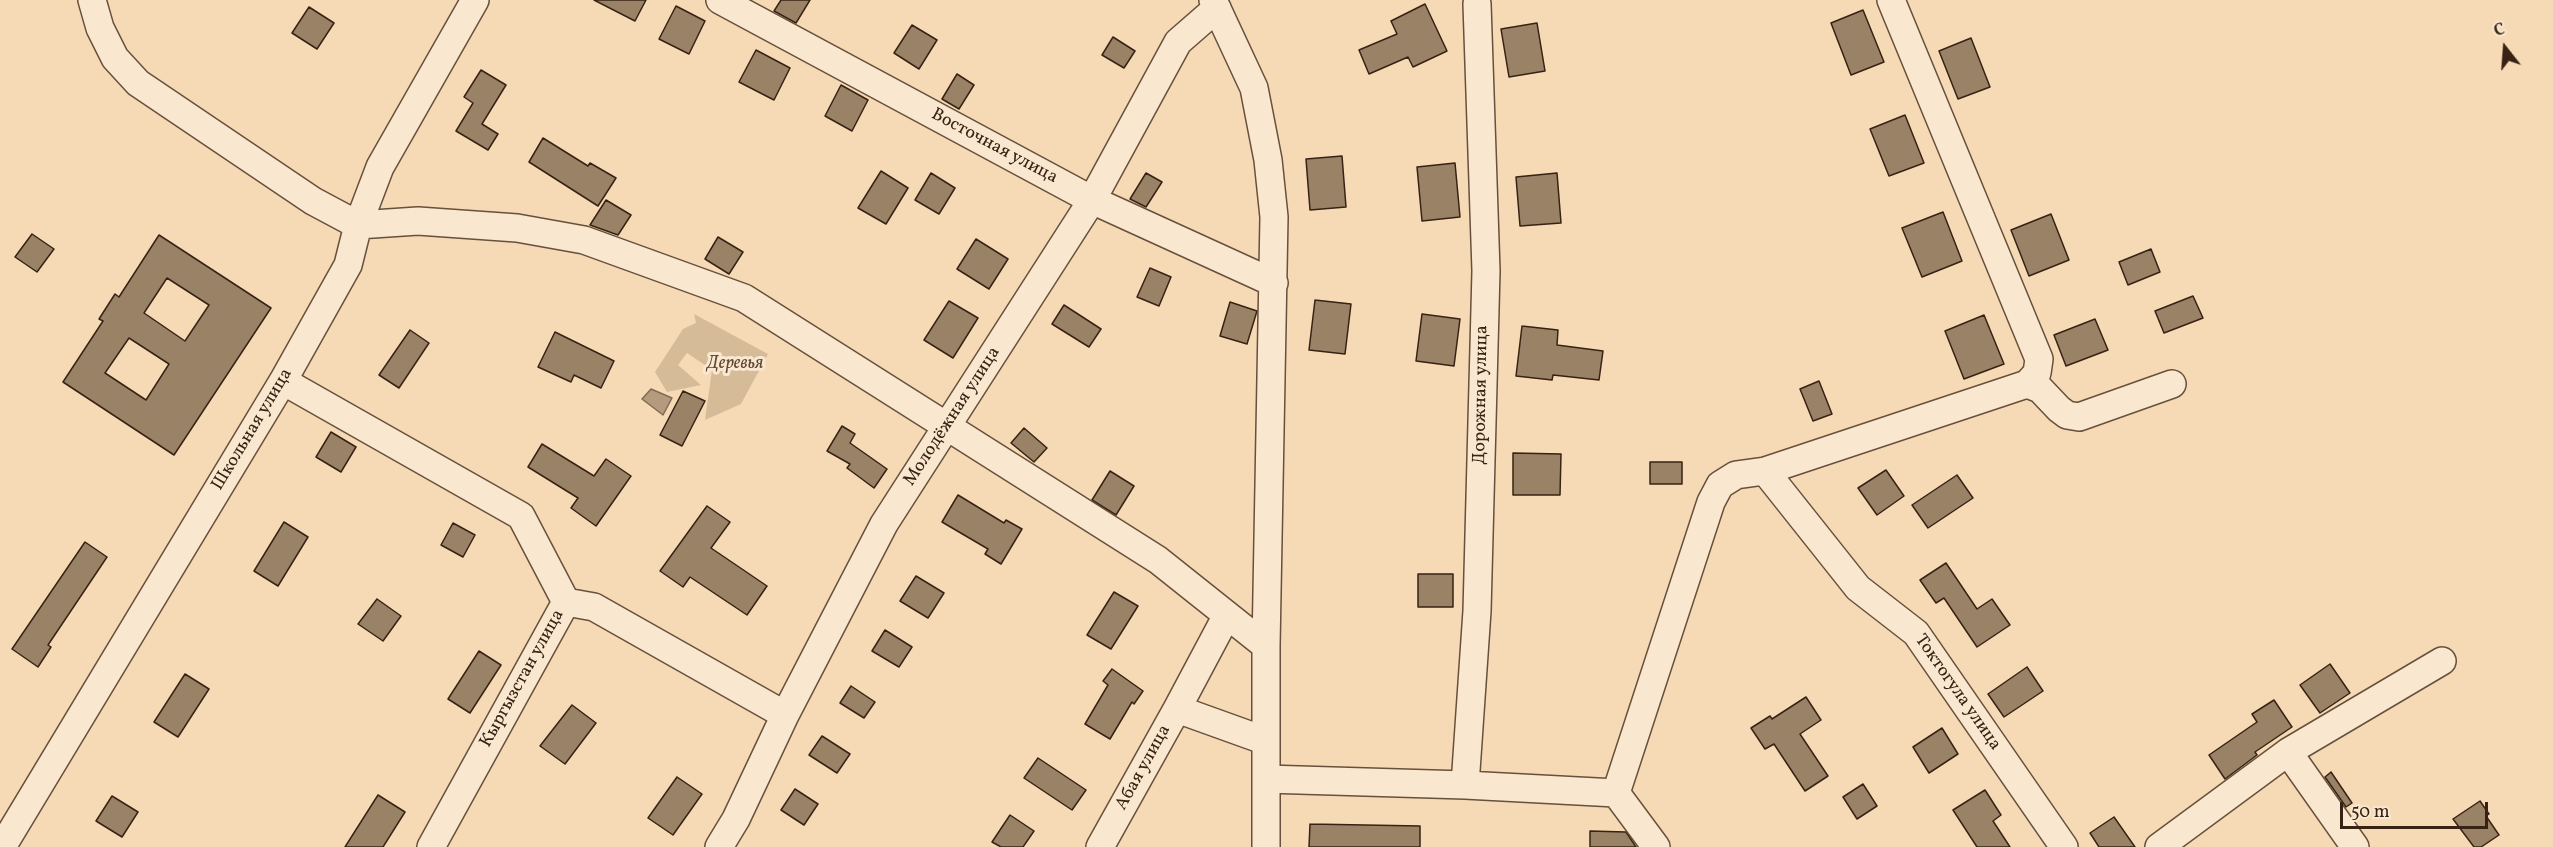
<!DOCTYPE html>
<html>
<head>
<meta charset="utf-8">
<style>
	body { margin:0 }
	#map { position:relative; width:2553px; height:847px; overflow:hidden; background:#f6dab5; font-family:Vollkorn,serif }
	canvas { display:block }
	.north { position:absolute; left:2475px; top:18px; width:60px; height:60px; -webkit-text-stroke:4px #f9e7cf; paint-order:stroke; rotate:343deg; font-size:16px; font-weight:700; line-height:24px; text-align:center; color:#372213 }
	.north::after { content:''; display:block; margin:auto; width:21px; height:27px; background:#372213; clip-path:polygon(50% 0,100% 100%,50% 72%,0 100%) }
	.scale { position:absolute; left:2340px; top:802px; width:148px; height:27px; box-sizing:border-box; border:3px solid #372213; border-top:0; padding-left:8px; font-size:18px; line-height:21px; white-space:nowrap; color:#372213; -webkit-text-stroke:4px #f9e7cf; paint-order:stroke }
</style>
</head>
<body>
<div id="map">
<canvas width="2553" height="847"></canvas>
<div class="north">С</div>
<div class="scale">50 m</div>
</div>
<script>
const g = document.querySelector('canvas').getContext('2d');
g.lineJoin = 'round';
function fillPath(path, color) { g.fillStyle = color; g.fill(path, 'evenodd'); }
const shape = rows => new Path2D(rows.map(r => 'M' + r).join(''));
function stroke(path, color, width, dash) { g.strokeStyle = color; g.lineWidth = width; g.lineCap = dash ? 'butt' : 'round'; g.setLineDash(dash || []); g.stroke(path); }
function drawText(font, color, halo, rows, align = 'center') {
  g.font = font + ' Vollkorn,serif'; g.lineWidth = 6; g.setLineDash([]); g.textBaseline = 'middle'; g.strokeStyle = halo; g.fillStyle = color; for (const [text, x, y, turn = 0] of rows) {
    g.save(); g.translate(x, y); g.rotate((+turn || 0) * Math.PI / 180); g.textAlign = isNaN(turn) ? turn : align; if (halo) g.strokeText(text, 0, 0); g.fillText(text, 0, 0); g.restore();
  }
}
fillPath(shape([
	[694,314,768,354,741,404,705,420,712,370,687,353,678,365,701,385,667,392,655,372,683,329,696,323]
]), '#d6bb99');
const water = shape([
	[651,389,672,398,663,415,642,399,651,389]
]);
fillPath(water, '#b59b7e');
stroke(water, '#836b53', 1.5);
const building = shape([
	[594,0,646,0,635,21,594,0],
	[781,0,810,0,796,23,774,11,781,0],
	[1425,4,1447,51,1413,67,1408,57,1369,74,1359,50,1397,34,1391,21,1425,4],
	[676,6,705,21,689,54,659,39,676,6],
	[309,7,334,23,317,49,292,33,309,7],
	[1863,10,1884,62,1851,75,1831,23,1863,10],
	[1537,23,1545,71,1509,77,1501,29,1537,23],
	[912,25,937,40,919,69,894,53,912,25],
	[1113,37,1135,51,1124,68,1102,55,1113,37],
	[1971,38,1990,87,1958,99,1939,51,1971,38],
	[756,50,790,68,774,100,739,82,756,50],
	[481,70,506,85,482,124,498,134,488,150,456,131,473,103,464,97,481,70],
	[957,74,974,85,959,109,942,99,957,74],
	[841,85,868,100,852,131,825,116,841,85],
	[1905,115,1924,163,1889,176,1870,129,1905,115],
	[543,138,588,166,590,163,616,178,598,206,529,162,543,138],
	[1342,156,1346,207,1310,210,1306,159,1342,156],
	[1455,163,1460,217,1422,221,1417,167,1455,163],
	[881,171,908,188,886,224,858,208,881,171],
	[931,173,955,188,939,214,915,200,931,173],
	[1146,173,1162,182,1146,207,1130,199,1146,173],
	[1557,173,1561,223,1520,226,1516,177,1557,173],
	[606,200,631,215,618,235,590,225,606,200],
	[1943,212,1962,261,1922,277,1902,228,1943,212],
	[2051,214,2069,260,2029,276,2011,230,2051,214],
	[32,234,54,249,37,272,15,257,32,234],
	[159,235,271,308,174,455,63,382,103,321,99,319,115,294,119,297,159,235],
	[167,278,209,305,185,341,144,313,167,278],
	[129,338,169,364,146,400,105,373,129,338],
	[718,237,743,252,729,274,705,259,718,237],
	[976,239,1008,259,989,289,957,269,976,239],
	[2151,249,2160,272,2128,285,2119,262,2151,249],
	[1150,268,1171,277,1159,306,1137,297,1150,268],
	[2193,296,2203,318,2164,333,2155,311,2193,296],
	[1315,300,1351,304,1345,354,1309,350,1315,300],
	[949,301,978,318,953,358,924,340,949,301],
	[1230,302,1257,311,1247,344,1220,336,1230,302],
	[1064,305,1101,329,1089,347,1052,324,1064,305],
	[1422,314,1460,319,1454,366,1416,361,1422,314],
	[1984,315,2004,364,1964,379,1945,331,1984,315],
	[2095,319,2108,350,2066,366,2054,335,2095,319],
	[1522,326,1558,330,1557,345,1603,351,1599,380,1553,375,1552,380,1516,376,1522,326],
	[410,330,429,343,399,388,379,375,410,330],
	[555,332,614,361,601,388,574,375,571,382,538,367,555,332],
	[1819,381,1832,414,1813,421,1800,389,1819,381],
	[683,391,705,401,682,446,660,435,683,391],
	[842,426,855,434,850,443,887,469,874,488,847,468,850,464,827,451,842,426],
	[1024,428,1047,448,1034,462,1011,443,1024,428],
	[331,432,356,447,341,472,316,457,331,432],
	[542,444,594,476,606,459,631,476,596,526,571,508,578,498,528,467,542,444],
	[1513,453,1561,454,1560,495,1513,495,1513,453],
	[1650,462,1682,462,1682,484,1650,484,1650,462],
	[1886,470,1904,496,1877,515,1858,488,1886,470],
	[1110,471,1134,486,1116,515,1092,500,1110,471],
	[1957,475,1973,498,1928,528,1912,505,1957,475],
	[958,495,1004,523,1006,520,1022,529,1001,564,985,554,988,549,942,522,958,495],
	[707,506,730,522,711,548,767,586,747,615,690,577,683,587,660,571,707,506],
	[284,522,308,537,278,586,254,571,284,522],
	[453,523,475,535,463,557,441,545,453,523],
	[85,542,107,557,48,645,51,647,38,667,12,649,85,542],
	[1946,563,1977,609,1992,599,2010,625,1977,647,1944,598,1936,603,1920,580,1946,563],
	[1418,574,1453,574,1453,607,1418,607,1418,574],
	[916,576,944,593,928,618,900,601,916,576],
	[1114,592,1138,606,1111,649,1087,635,1114,592],
	[377,599,401,616,383,641,358,624,377,599],
	[885,630,912,647,899,667,872,651,885,630],
	[479,651,501,665,470,713,448,699,479,651],
	[2330,664,2350,693,2320,713,2300,685,2330,664],
	[2027,667,2043,691,2004,717,1988,694,2027,667],
	[1112,669,1143,691,1134,704,1132,702,1110,739,1085,724,1108,685,1103,681,1112,669],
	[185,674,209,689,178,737,154,722,185,674],
	[851,686,875,702,864,718,840,703,851,686],
	[1806,697,1821,720,1800,734,1828,776,1805,791,1774,744,1765,749,1751,728,1770,716,1772,719,1806,697],
	[2274,700,2292,727,2255,752,2257,755,2225,779,2209,755,2257,722,2252,714,2274,700],
	[572,705,596,723,565,764,540,746,572,705],
	[1942,728,1958,754,1929,773,1913,747,1942,728],
	[822,736,850,754,837,773,809,755,822,736],
	[1038,758,1086,790,1072,810,1024,778,1038,758],
	[2331,772,2352,803,2346,807,2325,777,2331,772],
	[677,777,702,794,673,835,648,818,677,777],
	[1863,784,1877,806,1857,819,1843,797,1863,784],
	[795,789,818,804,804,825,781,810,795,789],
	[1985,790,2001,815,1993,821,2010,847,1977,847,1953,810,1985,790],
	[378,795,405,812,383,847,345,847,378,795],
	[112,796,138,812,122,837,96,821,112,796],
	[2480,801,2489,814,2486,816,2499,835,2481,847,2474,847,2453,819,2480,801],
	[1010,815,1034,831,1023,847,1001,847,992,842,1010,815],
	[2114,817,2135,847,2099,847,2090,833,2114,817],
	[1310,824,1420,826,1420,847,1309,847,1310,824],
	[1590,831,1626,832,1636,847,1590,847,1590,831]
]);
fillPath(building, '#9a8267');
stroke(building, '#372213', 1.5);
const minor = shape([
	[92,0,100,28,115,58,138,83,313,201,358,225,418,221,517,228,584,240,744,298,1158,560,1266,646],
	[720,0,1092,200,1274,283],
	[1213,0,1254,88,1268,160,1274,217,1266,646,1266,847],
	[283,381,521,516,566,602],
	[2027,384,2040,389,2059,409,2067,415,2079,417,2172,384],
	[1765,471,1858,588,1916,633,2064,847],
	[1177,709,1227,615],
	[2288,752,2355,847],
	[1266,779,1465,785,1616,793],
	[1465,785,1477,611,1486,271,1477,4],
	[1616,793,1711,502,1720,485,1736,475,1765,471,2027,384,2037,373,2039,359,1891,0],
	[1616,793,1656,847],
	[2,847,283,381,348,265,358,225,380,167,475,0],
	[431,847,566,602,594,607,785,715],
	[719,847,736,819,785,715,884,524,1092,200,1178,42,1217,8],
	[1100,847,1177,709,1266,741],
	[2159,847,2288,752,2442,661]
]);
stroke(minor, '#67503c', 30);
stroke(minor, '#f9e7cf', 27);
drawText('18px', '#372213', '#f9e7cf', [
	["Восточная улица",994,147,28],
	["Дорожная улица",1482,395,-89],
	["Молодёжная улица",953,417,-57],
	["Школьная улица",253,430,-59],
	["Кыргызстан улица",523,679,-61],
	["Токтогула улица",1957,693,55],
	["Абая улица",1144,768,-61]
]);
drawText('italic 18px', '#5f4834', '#f9e7cf', [
	["Деревья",735,365]
]);
</script>
</body>
</html>
